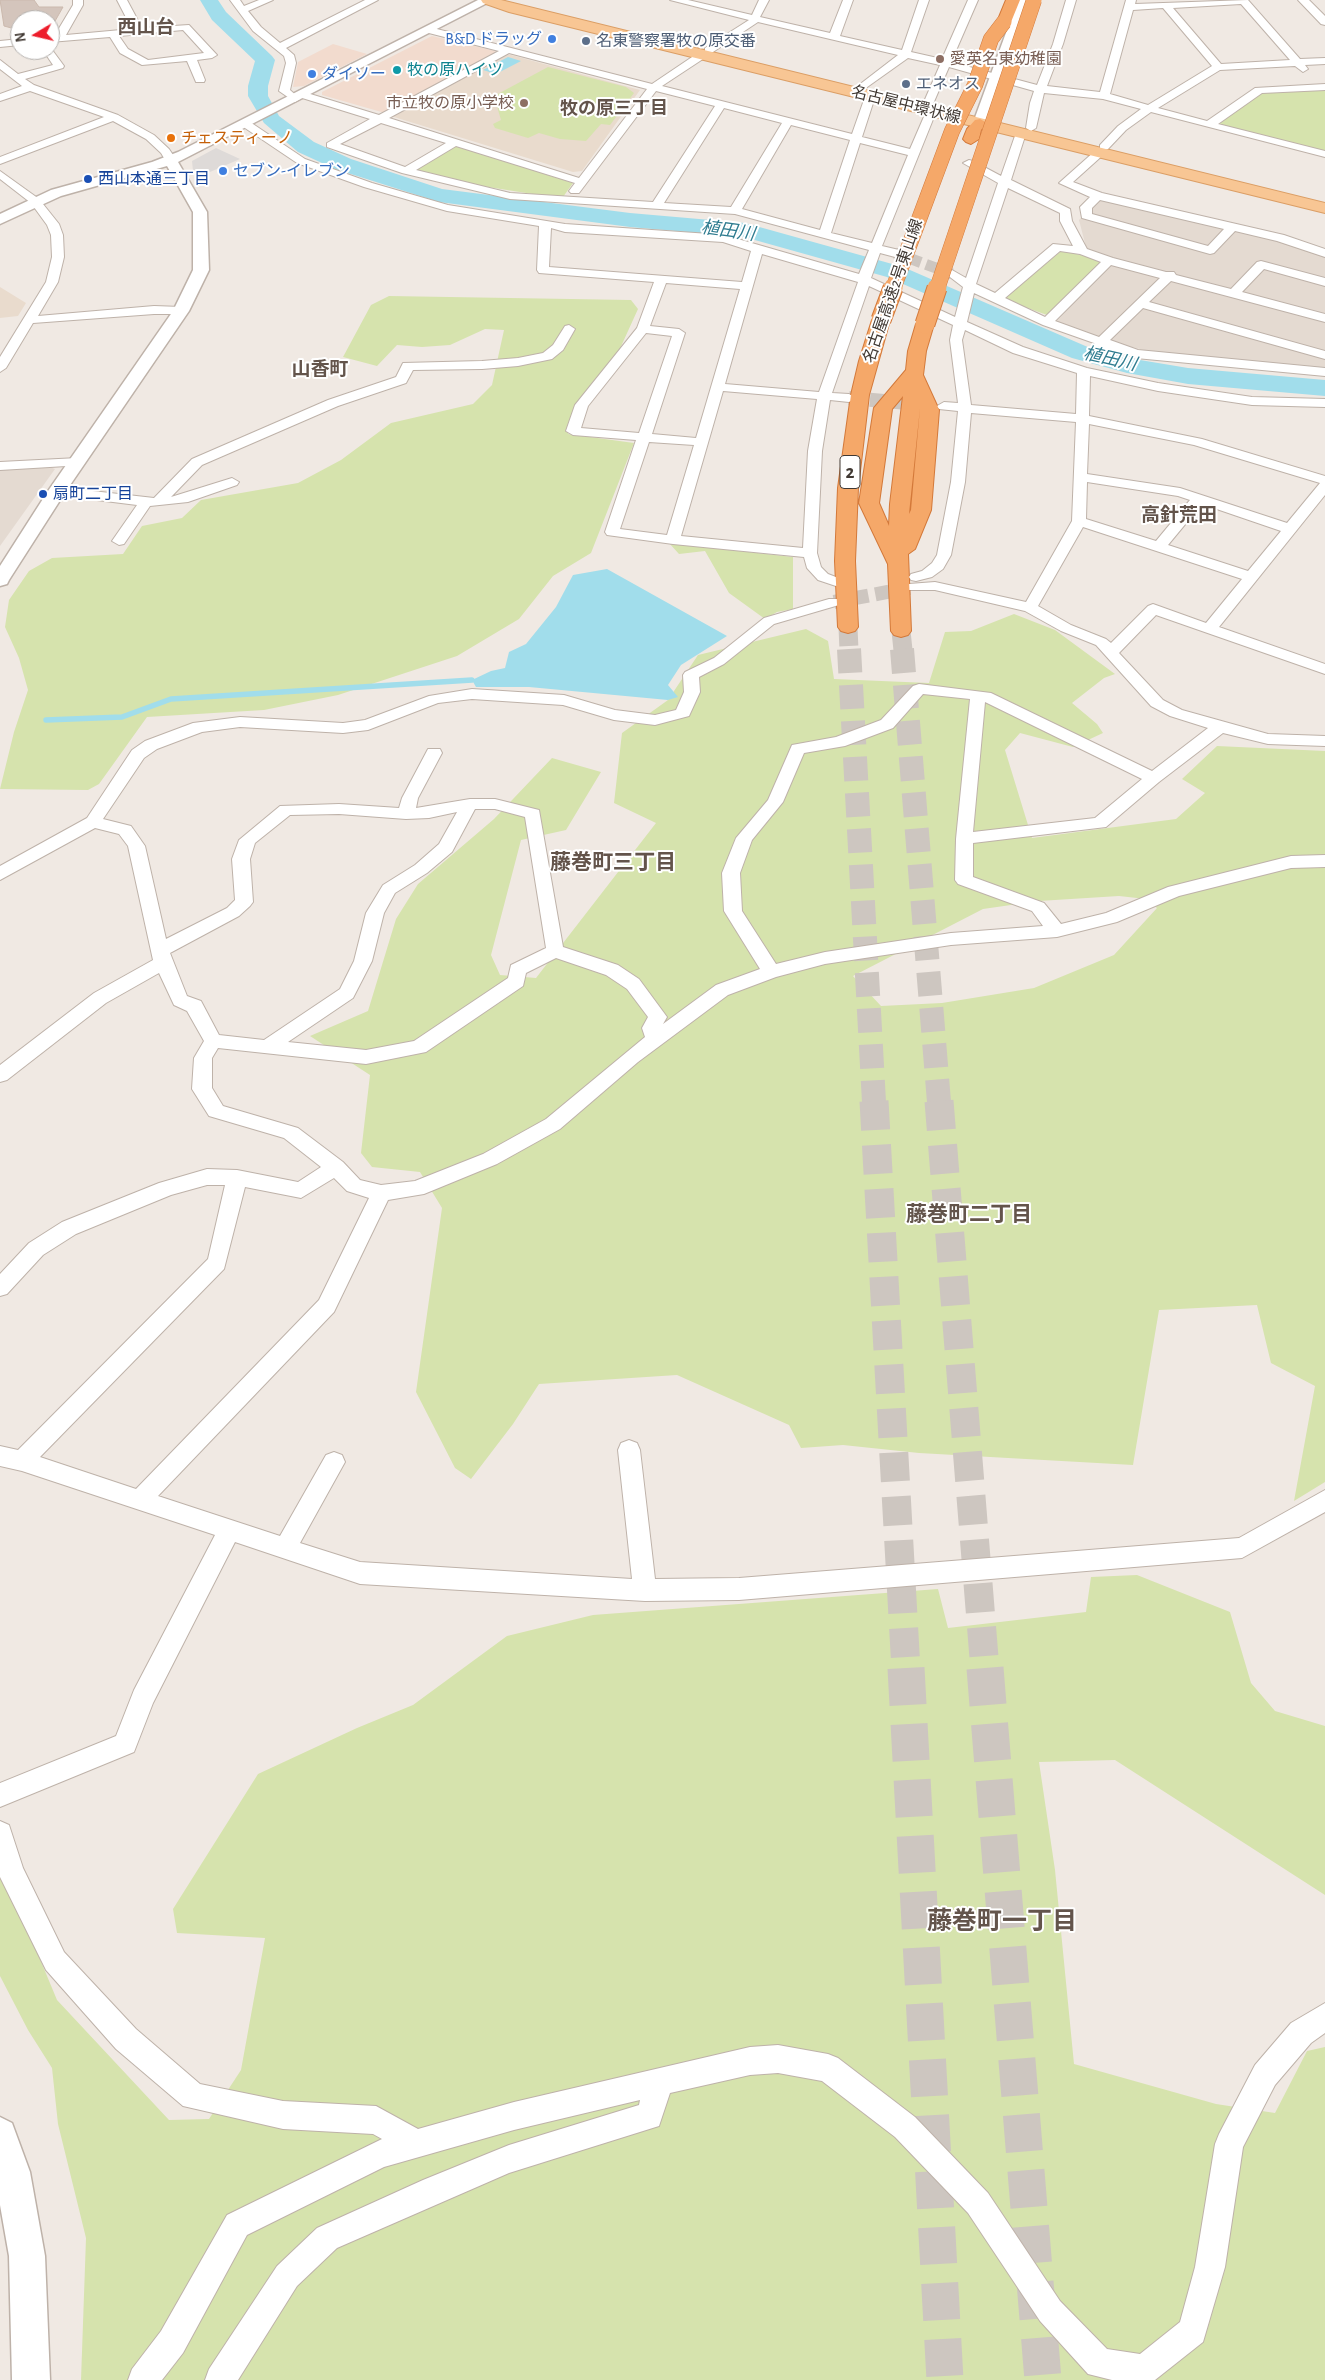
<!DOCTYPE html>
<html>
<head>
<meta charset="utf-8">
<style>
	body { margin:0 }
	#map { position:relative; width:1325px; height:2380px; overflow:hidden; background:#f0e9e3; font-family:"Alegreya Sans",sans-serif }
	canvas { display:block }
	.north { position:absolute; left:10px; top:10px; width:50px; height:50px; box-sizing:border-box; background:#fff; border:1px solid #b3b0ad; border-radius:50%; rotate:261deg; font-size:14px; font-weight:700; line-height:20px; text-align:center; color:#413933 }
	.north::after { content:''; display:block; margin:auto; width:18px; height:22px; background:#ed1d2b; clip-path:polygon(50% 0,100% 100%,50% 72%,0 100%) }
</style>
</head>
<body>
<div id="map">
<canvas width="1325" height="2380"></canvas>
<div class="north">N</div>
</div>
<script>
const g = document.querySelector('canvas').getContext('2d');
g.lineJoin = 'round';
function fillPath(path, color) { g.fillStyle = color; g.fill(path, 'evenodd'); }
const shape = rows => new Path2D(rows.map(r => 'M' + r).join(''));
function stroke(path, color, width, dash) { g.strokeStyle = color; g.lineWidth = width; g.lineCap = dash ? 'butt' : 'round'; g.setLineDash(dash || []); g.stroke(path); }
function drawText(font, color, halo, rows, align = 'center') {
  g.font = font + ' "Alegreya Sans","Noto Sans JP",sans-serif'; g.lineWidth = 4; g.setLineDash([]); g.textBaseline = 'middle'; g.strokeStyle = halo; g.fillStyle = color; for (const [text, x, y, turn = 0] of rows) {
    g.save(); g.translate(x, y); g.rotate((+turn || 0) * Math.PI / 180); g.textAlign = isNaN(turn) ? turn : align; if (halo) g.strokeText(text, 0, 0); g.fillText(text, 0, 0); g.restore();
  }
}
fillPath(shape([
	[1100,198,1281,240,1325,256,1325,369,1156,353,1092,337,1056,322,1113,260,1087,251,1079,220],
	[50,467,55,469,0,546,0,470]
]), '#e4dad1');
fillPath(shape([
	[432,36,495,51,495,53,385,113,322,95,322,92],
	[333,44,367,54,304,86,293,87,298,62]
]), '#f2dbce');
fillPath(shape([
	[505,55,511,55,640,90,582,171,573,172,394,117,394,115],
	[0,287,26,303,18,316,0,318]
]), '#e9dbcd');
fillPath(shape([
	[548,67,626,87,634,93,610,125,601,124,586,141,560,139,539,133,528,138,495,128,493,124,501,120,494,96],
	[1325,88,1325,151,1218,126,1218,123,1263,92],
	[454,145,573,183,563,197,558,198,469,184,414,169],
	[1064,251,1097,259,1101,263,1047,315,1008,301,1006,297,1060,252],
	[389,296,631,300,638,309,618,353,578,405,568,434,634,443,591,553,553,576,519,619,457,656,338,695,264,710,147,717,99,784,88,790,0,789,14,732,28,690,19,658,5,627,9,600,29,571,52,558,123,554,142,526,182,518,201,500,298,483,341,460,391,423,473,404,492,385,504,330,485,329,450,345,422,347,397,345,377,366,343,357,371,305],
	[669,543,793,557,793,609,777,612,765,619,729,593,705,551,679,554],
	[1014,614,1055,630,1115,674,1104,678,1072,703,1097,724,1103,733,1073,747,1020,733,1005,750,1032,838,1176,819,1205,793,1182,779,1217,746,1325,751,1325,1482,1294,1501,1315,1386,1271,1363,1257,1305,1159,1310,1133,1465,919,1453,843,1445,801,1448,789,1425,677,1375,539,1384,513,1424,471,1479,455,1468,416,1392,442,1208,420,1172,372,1167,361,1153,370,1075,310,1036,368,1011,396,919,418,884,494,819,552,758,601,772,566,830,521,840,491,955,500,975,536,978,656,823,614,803,622,733,668,700,698,655,806,629,828,641,834,679,929,683,945,632,971,631],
	[1119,896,1146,899,1157,908,1114,955,1034,988,942,1003,881,1006,853,976,983,909,1039,901],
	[1137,1575,1230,1612,1251,1683,1275,1711,1325,1726,1325,1895,1115,1760,1039,1762,1055,1870,1074,2064,1216,2104,1275,2113,1307,2051,1325,2047,1325,2380,81,2380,86,2238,58,2124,52,2068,28,2030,0,1976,0,1863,57,2000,169,2120,209,2119,241,2070,265,1938,177,1933,173,1909,258,1774,357,1728,413,1705,507,1636,593,1615,938,1589,948,1628,1086,1612,1091,1577]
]), '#d6e3ad');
fillPath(shape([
	[216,148,240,159,203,175,193,171,192,161]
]), '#dedad8');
fillPath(shape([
	[508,57,521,61,496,74,483,70],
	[607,569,727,636,681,665,668,685,678,697,668,700,529,687,476,687,472,680,491,671,505,668,509,652,526,644,556,607,573,575]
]), '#a1ddeb');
stroke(shape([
	[46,720,122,717,171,699,472,680]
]), '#a1ddeb', 5.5);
fillPath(shape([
	[200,0,218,0,226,12,272,56,275,60,268,86,268,96,279,116,314,142,351,159,442,189,630,213,745,223,903,267,1090,348,1128,358,1188,368,1325,380,1325,396,1188,384,1127,373,1072,358,887,277,744,237,630,227,439,202,335,169,298,152,264,123,248,96,248,86,255,61,212,20,200,0]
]), '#a1ddeb');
const building = shape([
	[0,0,34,0,39,7,63,7,50,30,50,20,20,20,19,30,4,26,0,0]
]);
fillPath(building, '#d4c5bc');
stroke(building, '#cbb9ad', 1);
stroke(shape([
	[895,253,952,274]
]), '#cdc6c0', 11, [11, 5.5]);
stroke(shape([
	[849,398,930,405],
	[834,602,914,587]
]), '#cdc6c0', 14, [14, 7]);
stroke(shape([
	[848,627,849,650],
	[901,631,903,650]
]), '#cdc6c0', 19, [19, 9]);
stroke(shape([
	[849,649,874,1102],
	[902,649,939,1102]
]), '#cdc6c0', 24, [24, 12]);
stroke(shape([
	[874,1101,906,1670],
	[939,1101,985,1670]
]), '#cdc6c0', 29, [29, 15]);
stroke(shape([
	[906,1668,945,2380],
	[985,1668,1043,2380]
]), '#cdc6c0', 37, [37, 19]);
const minor = shape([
	[73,0,83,0,83,5,66,35,132,29,117,0,127,0,142,28,189,25,217,55,212,58,197,60,205,80,204,82,196,82,187,61,142,65,120,53,110,37,50,42,50,36,55,35,73,5,73,0],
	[183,30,204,53,148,60,128,49,119,36,183,30],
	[230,0,240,0,244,6,259,0,273,0,248,11,261,27,280,43,365,0,378,0,286,48,294,55,296,63,290,90,300,99,295,102,279,91,286,63,284,56,253,31,230,0],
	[670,0,688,0,752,15,759,0,769,0,760,17,830,33,843,0,853,0,840,36,902,50,919,0,929,0,911,52,942,59,968,0,978,0,951,62,1037,85,1053,44,1066,0,1076,0,1063,44,1047,86,1100,92,1126,0,1136,0,1135,4,1248,0,1300,59,1325,58,1325,64,1305,65,1308,69,1303,72,1295,66,1220,70,1158,108,1207,121,1255,88,1325,84,1325,90,1262,93,1218,124,1325,151,1325,157,1151,112,1126,130,1108,149,1104,150,1100,149,1100,145,1118,126,1141,109,1103,99,1044,93,1036,128,1031,131,1026,128,1030,103,1034,91,949,67,933,104,928,107,924,106,923,104,940,65,908,58,863,90,859,89,859,85,898,55,758,22,713,52,705,52,705,48,749,20,670,0],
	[1241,4,1290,60,1221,64,1173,8,1241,4],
	[1163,8,1212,66,1148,105,1110,94,1133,10,1163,8],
	[1298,0,1309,0,1325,16,1325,25,1321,24,1298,0],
	[429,27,652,84,698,53,706,53,706,57,662,86,852,134,865,97,870,94,874,95,875,97,862,137,910,149,926,112,927,110,935,110,936,112,882,246,899,250,901,253,895,257,880,253,871,278,955,317,963,287,946,274,952,270,966,278,998,183,963,163,969,160,973,161,1001,176,1016,133,1021,130,1026,133,1011,180,1070,209,1072,221,1087,249,1113,258,1166,272,1174,272,1176,275,1231,289,1257,262,1261,261,1325,278,1325,286,1264,269,1242,292,1325,314,1325,322,1171,281,1149,302,1325,351,1325,359,1143,308,1110,340,1138,350,1325,368,1325,376,1136,358,1096,346,1094,343,1043,325,974,293,967,322,1023,347,1087,368,1158,383,1252,397,1325,399,1325,407,1252,405,1158,391,1090,376,1089,416,1202,439,1325,476,1325,495,1219,627,1325,664,1325,674,1156,615,1119,653,1163,700,1182,710,1268,734,1325,736,1325,746,1268,744,1223,733,1159,782,1106,827,973,843,973,877,1044,903,1061,924,1106,913,1168,887,1291,856,1325,855,1325,867,1291,868,1179,896,1117,922,1057,937,951,945,825,964,776,977,728,995,638,1062,560,1129,497,1164,424,1194,388,1200,334,1312,158,1496,280,1536,326,1455,334,1452,342,1455,345,1462,300,1543,360,1562,632,1579,618,1450,621,1443,629,1440,637,1443,640,1450,655,1579,739,1578,1239,1538,1325,1490,1325,1512,1242,1558,739,1600,645,1601,360,1584,235,1542,153,1703,134,1752,0,1807,0,1783,116,1736,134,1690,215,1535,22,1471,0,1466,0,1446,18,1450,208,1259,225,1185,207,1185,171,1195,76,1234,43,1255,7,1294,0,1296,0,1274,29,1243,62,1222,159,1183,207,1169,237,1170,298,1182,321,1167,284,1138,209,1116,192,1089,194,1058,204,1041,187,1011,174,1005,159,973,106,1003,7,1080,0,1082,0,1065,94,993,153,960,128,846,119,834,95,828,0,880,0,866,87,818,132,750,145,741,193,723,240,717,343,723,365,720,429,696,472,689,564,695,615,710,655,715,676,710,684,692,683,675,685,672,714,658,764,618,829,599,839,599,841,602,839,605,774,624,724,664,699,677,700,692,689,716,655,725,614,720,563,705,472,699,438,703,368,730,343,733,240,727,202,732,157,749,144,758,103,819,131,826,145,846,166,939,227,908,235,900,232,859,239,840,280,806,339,804,399,808,402,798,428,749,440,749,442,753,418,798,416,808,470,799,495,799,539,810,563,947,618,965,639,979,667,1017,663,1024,716,985,760,969,724,911,722,873,736,838,768,800,792,745,836,737,881,720,913,686,919,684,991,693,1152,771,1208,728,1170,716,1151,706,1096,645,1061,631,1025,611,935,590,909,590,907,587,909,584,935,582,1026,602,1072,521,1076,422,971,413,965,482,951,555,943,569,932,577,916,581,911,580,909,577,911,574,922,571,932,563,937,555,951,482,958,411,939,409,937,406,944,402,958,403,950,340,953,325,869,286,832,393,849,394,856,398,849,402,830,400,822,451,817,553,821,567,828,574,841,579,843,582,841,585,836,586,818,580,807,568,804,557,673,544,607,535,605,532,636,440,573,435,566,431,575,405,637,328,654,282,539,273,537,270,539,226,447,211,364,187,297,163,242,126,242,122,250,122,305,159,372,183,448,205,565,224,724,235,859,274,869,250,735,214,510,199,402,173,327,147,327,143,370,119,299,97,299,93,307,93,379,115,499,51,425,32,425,28,429,27],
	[509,53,647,89,579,178,389,118,509,53],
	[656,91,715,106,653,202,510,193,416,170,456,146,575,183,569,191,571,193,579,193,656,91],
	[724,108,782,123,731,207,664,203,724,108],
	[381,123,446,143,405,167,340,144,381,123],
	[791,125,850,140,820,230,742,209,791,125],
	[860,143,908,155,872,243,831,233,860,143],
	[1008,188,1060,213,1060,221,1073,246,1053,244,995,293,976,284,1008,188],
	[551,228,565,232,723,242,751,251,742,282,549,267,551,228],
	[1060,251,1080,254,1101,262,1045,317,1005,298,1060,251],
	[762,254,858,282,819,392,725,384,762,254],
	[1111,265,1160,278,1099,337,1055,321,1111,265],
	[666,283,740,289,696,438,652,434,685,333,679,329,650,326,666,283],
	[965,330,1013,353,1077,373,1076,414,971,405,962,340,965,330],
	[646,333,672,336,639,433,581,428,588,406,646,333],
	[723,391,817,399,808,451,803,548,681,536,723,391],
	[1089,424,1194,445,1320,483,1287,523,1180,488,1087,474,1089,424],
	[649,442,694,445,667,535,620,529,649,442],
	[1087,482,1178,496,1190,500,1156,541,1086,519,1087,482],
	[1202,504,1281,531,1248,571,1168,545,1202,504],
	[1083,527,1242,579,1206,623,1153,604,1148,606,1111,643,1106,639,1071,625,1038,606,1083,527],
	[923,694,970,699,956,839,955,880,958,884,1032,911,1043,926,951,933,825,952,776,964,742,911,740,873,752,840,783,802,804,753,845,746,893,728,923,694],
	[985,702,1142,779,1095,818,973,832,985,702],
	[475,809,495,809,525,817,546,948,511,965,508,978,414,1041,366,1050,288,1042,353,998,372,961,384,913,395,893,427,873,452,852,475,809],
	[457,812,439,844,415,865,383,885,366,913,354,961,340,989,264,1040,219,1035,201,1001,187,996,170,953,239,916,250,906,253,902,250,859,255,843,290,815,339,814,406,819,429,818,457,812],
	[556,958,606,975,627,989,648,1017,642,1028,645,1037,546,1119,483,1154,415,1181,381,1185,360,1180,343,1162,298,1128,223,1106,212,1088,212,1058,218,1048,366,1064,426,1052,523,986,526,973,556,958],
	[334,1178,347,1191,369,1198,319,1300,136,1489,40,1457,224,1269,245,1187,301,1198,334,1178],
	[20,39,20,45,0,47,0,41,20,39],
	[50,47,64,66,63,68,25,79,34,85,118,115,154,135,169,149,177,161,175,163,167,163,161,153,146,139,113,121,0,164,0,157,104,117,30,91,0,101,0,94,22,86,0,69,0,60,18,74,53,65,43,50,50,50,50,47],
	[1099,150,1103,151,1103,155,1073,182,1102,193,1284,235,1325,249,1325,257,1277,241,1235,231,1214,253,1210,254,1082,218,1080,207,1090,197,1059,183,1095,151,1099,150],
	[1100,200,1224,229,1208,246,1092,214,1092,208,1100,200],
	[0,171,39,199,59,224,63,235,64,257,58,282,38,316,154,306,181,307,185,308,187,311,185,314,154,314,33,323,6,368,0,372,0,357,46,282,52,257,51,235,47,225,31,203,0,179,0,171],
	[569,325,575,329,563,350,552,359,518,366,482,369,413,370,406,383,338,406,202,465,171,497,232,478,239,482,237,485,188,502,150,506,124,544,119,545,112,541,137,505,57,495,50,491,57,487,154,498,192,459,328,400,396,377,403,363,482,361,518,358,543,353,553,345,565,326,569,325],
	[78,458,85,462,83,465,0,470,0,462,78,458],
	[0,1821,9,1825,23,1868,64,1952,136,2029,200,2084,283,2101,376,2106,418,2129,514,2102,750,2047,778,2045,828,2054,838,2058,915,2117,988,2193,1060,2301,1107,2349,1140,2354,1180,2322,1195,2267,1215,2144,1219,2134,1255,2065,1291,2023,1325,2003,1325,2033,1311,2043,1275,2085,1243,2147,1225,2267,1203,2342,1155,2380,1112,2380,1088,2374,1040,2321,968,2213,895,2137,822,2081,778,2073,750,2075,670,2093,659,2126,509,2173,337,2248,297,2286,238,2380,205,2380,209,2369,277,2266,317,2228,423,2180,509,2145,639,2105,640,2100,514,2130,384,2167,247,2235,183,2353,162,2380,128,2380,132,2369,161,2331,227,2215,382,2139,373,2134,283,2129,183,2106,116,2049,46,1970,0,1877,0,1821]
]);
const tertiary = shape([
	[478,0,493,0,178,162,207,212,209,270,189,311,66,491,9,580,7,584,0,586,0,566,48,491,173,311,193,270,193,212,167,166,61,196,0,224,0,214,51,190,152,162,178,152,478,0],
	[1018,0,1030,0,987,123,985,126,975,126,973,123,1018,0],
	[0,2117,12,2123,30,2172,45,2256,50,2380,12,2380,9,2256,0,2205,0,2117]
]);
const primary = shape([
	[481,0,501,0,1325,203,1325,213,509,12,483,3,481,0]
]);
const motorway = shape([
	[1006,0,1020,0,1011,22,1004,26,997,22,1006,0],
	[980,119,987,123,981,130,979,139,971,144,966,142,963,139,967,129,975,120,980,119],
	[881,315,887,316,890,320,869,395,858,488,855,561,858,627,855,631,848,633,841,631,838,627,835,561,838,488,851,395,859,361,872,320,875,316,881,315],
	[925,319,931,320,934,324,926,351,923,375,939,410,931,510,915,549,908,554,911,631,908,635,901,637,894,635,891,631,888,564,859,503,874,408,906,370,908,351,916,324,919,320,925,319],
	[903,396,890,504,889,526,879,503,892,409,903,396],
	[920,408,911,510,909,514,910,504,920,408]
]);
stroke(minor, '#beb2a9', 2);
stroke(tertiary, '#beb2a9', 3);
stroke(primary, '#db9e65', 2);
stroke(motorway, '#d3793a', 2);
fillPath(minor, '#fff');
fillPath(tertiary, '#fff');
fillPath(primary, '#f8c694');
fillPath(motorway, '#f5a869');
const motorwayBridgeFar1 = shape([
	[893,289,952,131,975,85,991,39,1004,22],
	[937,289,1034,0]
]);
const motorwayBridge = shape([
	[881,320,893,288],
	[925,324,937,288]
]);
stroke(motorwayBridgeFar1, '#d3793a', 16, []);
stroke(motorwayBridge, '#d3793a', 21, []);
stroke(motorwayBridgeFar1, '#f5a869', 15);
stroke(motorwayBridge, '#f5a869', 19);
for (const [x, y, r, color] of [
	[552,39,5,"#3f7fe0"],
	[586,41,5,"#5c6f8a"],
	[940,59,5,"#8d6e63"],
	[397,70,5,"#0f9aa8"],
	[312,74,5,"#3f7fe0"],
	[906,84,5,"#5c6f8a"],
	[524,103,5,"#8d6e63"],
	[171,138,5,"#e8710a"],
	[223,171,5,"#3f7fe0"],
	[88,179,5,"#1a4fb4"],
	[43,494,5,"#1a4fb4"]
]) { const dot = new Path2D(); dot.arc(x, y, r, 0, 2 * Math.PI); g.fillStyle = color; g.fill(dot); stroke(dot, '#fff', 2); }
drawText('16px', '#366cbe', '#fff', [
	["B&D ドラッグ",542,39,"right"],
	["ダイソー",322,74],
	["セブン-イレブン",233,171]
], 'left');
drawText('16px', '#4e5e75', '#fff', [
	["名東警察署牧の原交番",596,41],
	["エネオス",916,84]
], 'left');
drawText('16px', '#785e54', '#fff', [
	["愛英名東幼稚園",950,59],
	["市立牧の原小学校",514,103,"right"]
], 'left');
drawText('16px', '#0d838f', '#fff', [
	["牧の原ハイツ",407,70]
], 'left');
drawText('16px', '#413933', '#fff', [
	["名古屋中環状線",906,105,14],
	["名古屋高速2号東山線",893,291,-71]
]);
drawText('16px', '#c56008', '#fff', [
	["チェスティーノ",181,138]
], 'left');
drawText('16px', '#164399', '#fff', [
	["西山本通三丁目",98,179],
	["扇町二丁目",53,494]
], 'left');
drawText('bold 18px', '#63544b', '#fff', [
	["牧の原三丁目",614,109]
]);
drawText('italic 18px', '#2f7c90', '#fff', [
	["植田川",728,231,8],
	["植田川",1110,359,13]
]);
drawText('bold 19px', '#63544b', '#fff', [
	["西山台",146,27],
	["山香町",320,369],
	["高針荒田",1179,515]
]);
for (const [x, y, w] of [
	[850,472,20]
]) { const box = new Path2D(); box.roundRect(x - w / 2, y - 16.5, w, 33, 4); g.fillStyle = '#fff'; g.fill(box); stroke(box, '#413933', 1); }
drawText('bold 19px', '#413933', null, [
	["2",850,472]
]);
drawText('bold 21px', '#63544b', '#fff', [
	["藤巻町三丁目",613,863],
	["藤巻町二丁目",969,1215]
]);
drawText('bold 25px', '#63544b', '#fff', [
	["藤巻町一丁目",1002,1921]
]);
</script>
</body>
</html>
